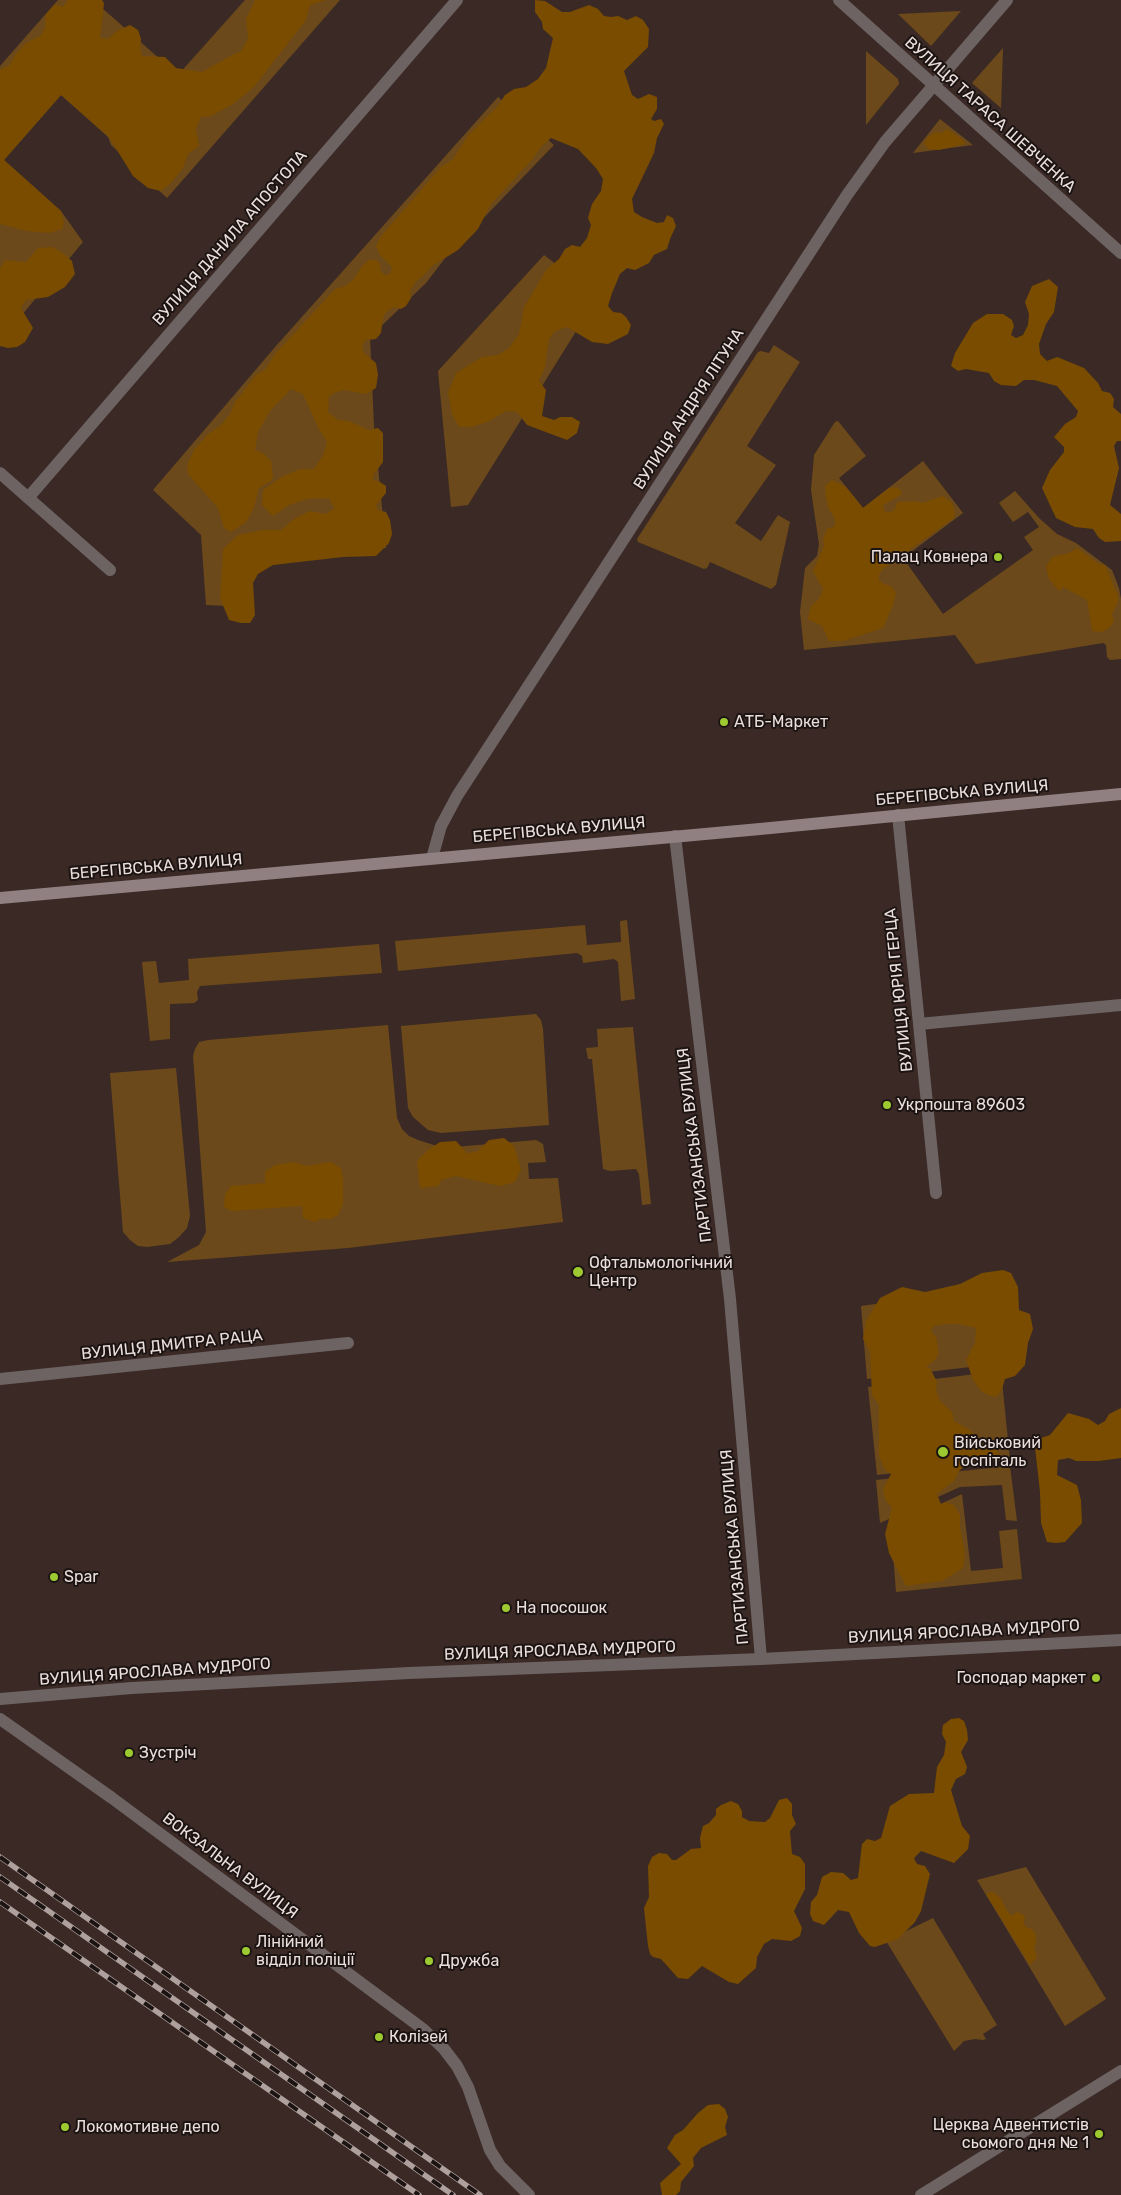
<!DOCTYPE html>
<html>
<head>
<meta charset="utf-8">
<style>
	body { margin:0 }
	canvas { display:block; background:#3a2924 }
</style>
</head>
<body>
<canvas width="1121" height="2195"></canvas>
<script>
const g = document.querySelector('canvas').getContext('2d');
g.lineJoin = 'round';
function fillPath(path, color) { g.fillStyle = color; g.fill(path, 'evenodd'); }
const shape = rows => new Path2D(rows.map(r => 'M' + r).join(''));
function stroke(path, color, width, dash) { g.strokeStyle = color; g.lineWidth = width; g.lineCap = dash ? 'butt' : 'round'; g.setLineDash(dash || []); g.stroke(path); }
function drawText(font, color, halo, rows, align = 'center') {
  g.font = font + ' Rubik,sans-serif'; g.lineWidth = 4; g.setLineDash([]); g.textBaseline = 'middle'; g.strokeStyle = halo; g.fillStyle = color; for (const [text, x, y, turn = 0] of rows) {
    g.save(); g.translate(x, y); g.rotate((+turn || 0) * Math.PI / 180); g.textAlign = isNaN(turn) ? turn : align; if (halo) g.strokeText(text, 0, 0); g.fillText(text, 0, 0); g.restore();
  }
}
fillPath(shape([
	[58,0,93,0,178,75,245,0,340,0,167,198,111,145,108,137,61,95,4,160,61,211,83,242,0,341,0,66],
	[961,11,931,46,898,14],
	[1003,48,1001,108,972,83],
	[866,51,898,79,899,84,866,125],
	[498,97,554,145,446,257,426,283,370,337,374,426,386,548,247,564,250,607,206,605,201,535,153,490,276,346],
	[940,119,973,145,913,153],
	[544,255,598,296,468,505,451,507,438,371],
	[774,345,800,362,747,446,776,465,735,523,761,541,778,515,790,522,776,585,771,589,710,562,707,568,704,569,638,542,637,539,758,352,761,351,769,353],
	[838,421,866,456,839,478,863,508,923,461,963,513,903,558,943,614,1033,550,1024,537,1039,527,1028,512,1013,522,999,503,1015,491,1039,518,1057,534,1076,543,1112,570,1119,588,1121,599,1121,659,1110,660,1107,657,1106,645,1103,643,976,664,955,635,804,650,800,612,805,568,817,556,819,544,811,490,814,455,835,422],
	[627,920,635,999,621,1001,618,962,614,959,583,963,582,956,577,953,398,971,395,941,585,925,587,945,621,942,620,921],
	[379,944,382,973,200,986,197,992,198,1000,194,1003,170,1004,170,1039,150,1041,142,962,156,961,159,983,189,980,188,959],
	[536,1014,541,1020,543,1029,549,1125,441,1133,428,1130,413,1117,408,1108,401,1026],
	[388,1025,397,1118,402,1129,409,1136,418,1140,443,1148,536,1140,543,1144,546,1162,528,1163,529,1179,558,1178,563,1222,348,1248,167,1262,199,1245,206,1232,193,1056,195,1049,199,1042,208,1040],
	[633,1027,651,1204,642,1205,639,1174,636,1169,610,1171,603,1169,592,1059,588,1059,586,1048,598,1047,597,1029],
	[176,1068,190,1216,187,1228,179,1237,170,1244,147,1247,138,1246,130,1240,123,1232,110,1073],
	[1012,1285,1022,1361,867,1379,861,1306],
	[1001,1371,1010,1460,877,1475,868,1387],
	[1010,1466,1017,1521,1006,1520,1002,1485,960,1487,880,1523,876,1480],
	[962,1494,971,1571,1003,1568,999,1531,1017,1529,1022,1579,896,1592,891,1527],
	[1026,1867,1106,1999,1065,2026,977,1880],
	[933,1918,997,2025,983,2034,986,2039,983,2040,975,2039,964,2041,954,2051,886,1941]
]), '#6c491a');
fillPath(shape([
	[68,0,102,0,104,3,100,38,108,39,117,31,130,25,138,30,141,39,140,49,142,56,165,57,176,68,202,72,232,55,241,51,248,39,246,19,255,0,326,0,310,5,306,20,254,87,233,104,211,116,201,117,196,129,199,146,188,154,183,168,170,184,161,191,148,188,133,176,109,137,61,95,4,160,61,211,64,223,62,229,50,233,26,231,0,224,0,70,10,65,15,55,26,43,40,36,45,28,46,14,55,4,63,7],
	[535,0,545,1,562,12,570,12,589,5,598,9,604,16,611,17,618,16,627,20,636,16,643,20,649,29,648,47,624,71,632,95,638,99,649,94,657,97,657,109,651,119,654,121,661,119,664,124,657,138,654,153,632,199,634,212,642,217,657,223,664,222,667,215,673,218,676,226,670,239,667,249,654,255,649,263,635,270,627,268,620,274,612,293,608,306,613,312,621,313,626,317,631,325,628,334,608,344,592,342,567,327,555,331,549,339,545,367,539,381,546,390,542,416,554,420,560,417,572,417,580,422,577,433,567,440,527,425,517,412,506,411,487,422,472,427,459,427,452,414,448,393,456,373,482,357,498,355,509,348,519,334,524,307,547,269,559,259,565,249,572,245,580,247,587,238,591,225,588,218,592,204,601,191,603,179,596,168,578,149,551,138,542,146,531,161,491,204,478,229,458,250,432,266,422,277,416,281,410,291,411,298,406,306,401,309,394,307,386,312,383,318,381,333,376,339,366,340,362,346,364,353,376,363,378,375,376,388,366,394,344,390,334,393,329,397,328,412,338,420,349,421,369,430,378,428,383,433,383,462,374,474,373,480,380,482,386,486,386,493,376,505,378,510,386,512,390,520,392,534,389,543,376,556,343,557,273,565,258,574,253,583,255,615,250,623,241,623,229,620,220,598,223,549,238,535,263,530,281,530,294,519,310,511,326,514,334,508,329,498,307,499,289,505,273,516,262,505,263,490,283,476,301,469,314,469,323,455,327,442,319,429,303,394,291,389,270,411,258,432,255,450,263,453,271,461,273,477,271,481,259,488,254,508,246,522,231,532,224,528,218,508,188,474,187,465,194,450,207,435,221,425,230,414,235,402,256,375,266,369,274,355,335,289,345,286,353,280,363,265,369,260,377,260,380,264,381,271,384,275,390,274,392,267,380,255,376,246,381,236,441,167,453,159,469,134,498,106,505,95,514,89,526,87,538,79,546,68,553,38,543,29,542,22,535,12],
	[947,129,962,139,965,144,939,150,928,149,924,143,928,137,935,132,941,133],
	[52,247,63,253,72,261,75,274,65,287,48,297,26,300,21,308,33,328,25,342,17,347,8,348,0,346,0,268,5,260,26,262,38,248],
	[1049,279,1058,287,1054,312,1046,324,1039,344,1040,354,1047,361,1057,357,1084,368,1098,383,1102,391,1110,393,1114,399,1113,407,1121,414,1121,441,1117,441,1114,446,1119,468,1110,505,1121,514,1121,541,1105,542,1099,538,1093,529,1075,527,1056,518,1042,488,1050,470,1064,452,1064,447,1054,437,1065,424,1076,417,1078,411,1057,386,1034,380,1024,380,1016,386,1001,385,994,381,989,373,966,369,958,371,951,366,955,353,973,323,987,314,1003,314,1012,320,1014,326,1011,335,1016,338,1023,335,1028,325,1029,314,1025,302,1032,286],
	[832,480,846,487,863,508,889,488,897,487,901,491,901,495,883,505,884,510,888,513,894,510,898,502,916,501,922,503,943,496,952,503,955,511,954,518,883,569,879,575,879,580,884,584,891,586,896,593,893,605,883,628,843,641,829,641,822,626,808,619,811,606,819,599,823,589,813,571,824,546,823,539,827,529,835,526,835,519,829,509,826,498,825,486],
	[1077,548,1099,564,1105,565,1118,595,1118,602,1112,614,1114,621,1109,628,1102,632,1092,631,1087,600,1063,587,1059,591,1049,579,1046,567,1052,557,1069,553],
	[504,1138,514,1146,521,1169,515,1182,500,1186,456,1176,441,1180,438,1186,420,1188,417,1161,428,1150,440,1142,456,1141,467,1153,477,1152,489,1140],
	[294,1162,306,1166,331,1162,341,1168,343,1178,343,1204,338,1215,331,1219,320,1219,315,1222,303,1218,302,1206,232,1211,224,1207,225,1195,231,1186,265,1183,265,1172,275,1165],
	[1003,1270,1011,1273,1018,1287,1019,1310,1030,1314,1033,1329,1028,1343,1025,1365,1015,1376,1005,1379,1002,1389,997,1397,991,1396,982,1392,973,1380,966,1360,975,1343,976,1328,959,1324,944,1324,934,1326,931,1331,936,1337,939,1353,935,1360,926,1367,930,1368,937,1382,936,1390,940,1401,952,1412,954,1421,970,1430,979,1440,996,1448,1001,1457,969,1462,959,1471,954,1481,937,1494,941,1504,946,1502,954,1505,960,1515,960,1527,965,1554,963,1568,942,1581,906,1586,889,1553,885,1534,892,1508,885,1499,883,1489,891,1474,885,1470,879,1456,879,1405,872,1395,870,1351,863,1339,866,1321,880,1298,902,1287,925,1292,960,1284,982,1273],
	[1121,1408,1121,1458,1099,1461,1076,1461,1069,1458,1058,1460,1057,1475,1077,1485,1081,1500,1082,1523,1065,1542,1056,1543,1047,1542,1041,1523,1040,1492,1035,1447,1041,1438,1050,1435,1068,1413,1089,1419,1098,1425,1105,1421,1109,1414],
	[959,1718,964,1721,967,1730,968,1740,961,1752,967,1767,965,1774,956,1779,951,1790,962,1826,970,1836,968,1849,954,1863,921,1851,914,1858,917,1864,925,1866,930,1874,921,1911,915,1922,898,1939,875,1947,870,1946,859,1933,849,1912,838,1910,824,1925,813,1921,810,1914,811,1902,817,1895,822,1877,831,1872,843,1873,851,1880,858,1878,862,1844,867,1839,875,1841,881,1838,890,1806,909,1794,934,1793,937,1767,944,1755,946,1742,942,1734,943,1725,951,1719],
	[787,1798,792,1804,792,1815,796,1824,790,1831,792,1854,800,1857,805,1864,805,1889,794,1911,802,1928,800,1936,791,1941,772,1939,764,1944,757,1957,756,1968,738,1984,729,1982,702,1966,688,1979,678,1978,661,1959,653,1957,650,1954,648,1946,644,1908,649,1897,648,1866,652,1857,659,1853,667,1854,672,1860,676,1860,691,1849,701,1848,700,1838,703,1826,709,1823,716,1815,716,1809,721,1805,731,1801,738,1804,742,1811,742,1817,749,1821,765,1822,770,1818,779,1800],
	[990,1892,993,1892,1001,1899,1007,1911,1012,1916,1017,1912,1024,1915,1025,1919,1023,1923,1027,1928,1032,1929,1036,1935,1036,1942,1034,1947,1037,1957,1030,1965,986,1894],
	[719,2104,725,2109,728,2117,725,2127,727,2135,701,2148,693,2158,694,2166,681,2182,680,2191,676,2195,662,2195,660,2183,681,2164,667,2148,675,2135,683,2130,698,2113,708,2105]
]), '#794c00');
stroke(shape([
	[0,473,110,570],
	[28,498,457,0],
	[898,815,936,1193],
	[675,836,730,1299,761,1659],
	[432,858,441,826,457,796,847,195,885,142,1007,0],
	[919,1024,1121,1005],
	[0,1379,348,1343],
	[921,2195,1121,2071]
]), '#6d6363', 12);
stroke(shape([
	[839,0,1121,253],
	[0,1699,132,1688,409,1673,761,1659,1121,1640],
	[0,1719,112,1798,423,2029,444,2049,457,2066,468,2087,490,2150,500,2166,529,2195]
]), '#6d6363', 12);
stroke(shape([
	[0,898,760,829,1121,794]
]), '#908081', 12);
const rail = shape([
	[0,1857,480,2195],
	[0,1877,453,2195],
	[0,1902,419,2195]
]);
stroke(rail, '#aea09d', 5.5);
stroke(rail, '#1c1412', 4, [11]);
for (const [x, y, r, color] of [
	[998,557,5,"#9dca31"],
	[724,722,5,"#9dca31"],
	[887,1105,5,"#9dca31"],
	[578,1272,6,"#9dca31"],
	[943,1452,6,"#9dca31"],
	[54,1577,5,"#9dca31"],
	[506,1608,5,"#9dca31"],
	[1096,1678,5,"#9dca31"],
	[129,1753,5,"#9dca31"],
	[246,1951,5,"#9dca31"],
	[429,1961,5,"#9dca31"],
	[379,2037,5,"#9dca31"],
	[65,2127,5,"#9dca31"],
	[1099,2134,5,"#9dca31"]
]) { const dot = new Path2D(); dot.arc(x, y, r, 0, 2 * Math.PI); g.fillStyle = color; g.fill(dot); stroke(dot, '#1c1412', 2); }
drawText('16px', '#ebdfdc', '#1c1412', [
	["ВУЛИЦЯ ТАРАСА ШЕВЧЕНКА",990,115,42],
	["ВУЛИЦЯ ДАНИЛА АПОСТОЛА",230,238,-49],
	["ВУЛИЦЯ АНДРІЯ ЛІТУНА",689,409,-57],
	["БЕРЕГІВСЬКА ВУЛИЦЯ",962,793,-5],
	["БЕРЕГІВСЬКА ВУЛИЦЯ",559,830,-5],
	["БЕРЕГІВСЬКА ВУЛИЦЯ",156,867,-5],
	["ВУЛИЦЯ ЮРІЯ ГЕРЦА",899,990,-96],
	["ПАРТИЗАНСЬКА ВУЛИЦЯ",695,1145,-97],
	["ВУЛИЦЯ ДМИТРА РАЦА",172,1345,-6],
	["ПАРТИЗАНСЬКА ВУЛИЦЯ",735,1547,-95],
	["ВУЛИЦЯ ЯРОСЛАВА МУДРОГО",964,1632,-3],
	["ВУЛИЦЯ ЯРОСЛАВА МУДРОГО",560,1651,-2],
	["ВУЛИЦЯ ЯРОСЛАВА МУДРОГО",155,1672,-4],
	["ВОКЗАЛЬНА ВУЛИЦЯ",230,1866,37]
]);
drawText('16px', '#ebdfdc', '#1c1412', [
	["Палац Ковнера",988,557,"right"],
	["АТБ-Маркет",734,722],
	["Укрпошта 89603",897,1105],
	["Офтальмологічний",589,1263],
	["Центр",589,1281],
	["Військовий",954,1443],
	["госпіталь",954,1461],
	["Spar",64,1577],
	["На посошок",516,1608],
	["Господар маркет",1086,1678,"right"],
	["Зустріч",139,1753],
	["Лінійний",256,1942],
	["відділ поліції",256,1960],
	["Дружба",439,1961],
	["Колізей",389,2037],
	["Церква Адвентистів",1089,2125,"right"],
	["сьомого дня № 1",1089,2143,"right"],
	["Локомотивне депо",75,2127]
], 'left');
</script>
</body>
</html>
